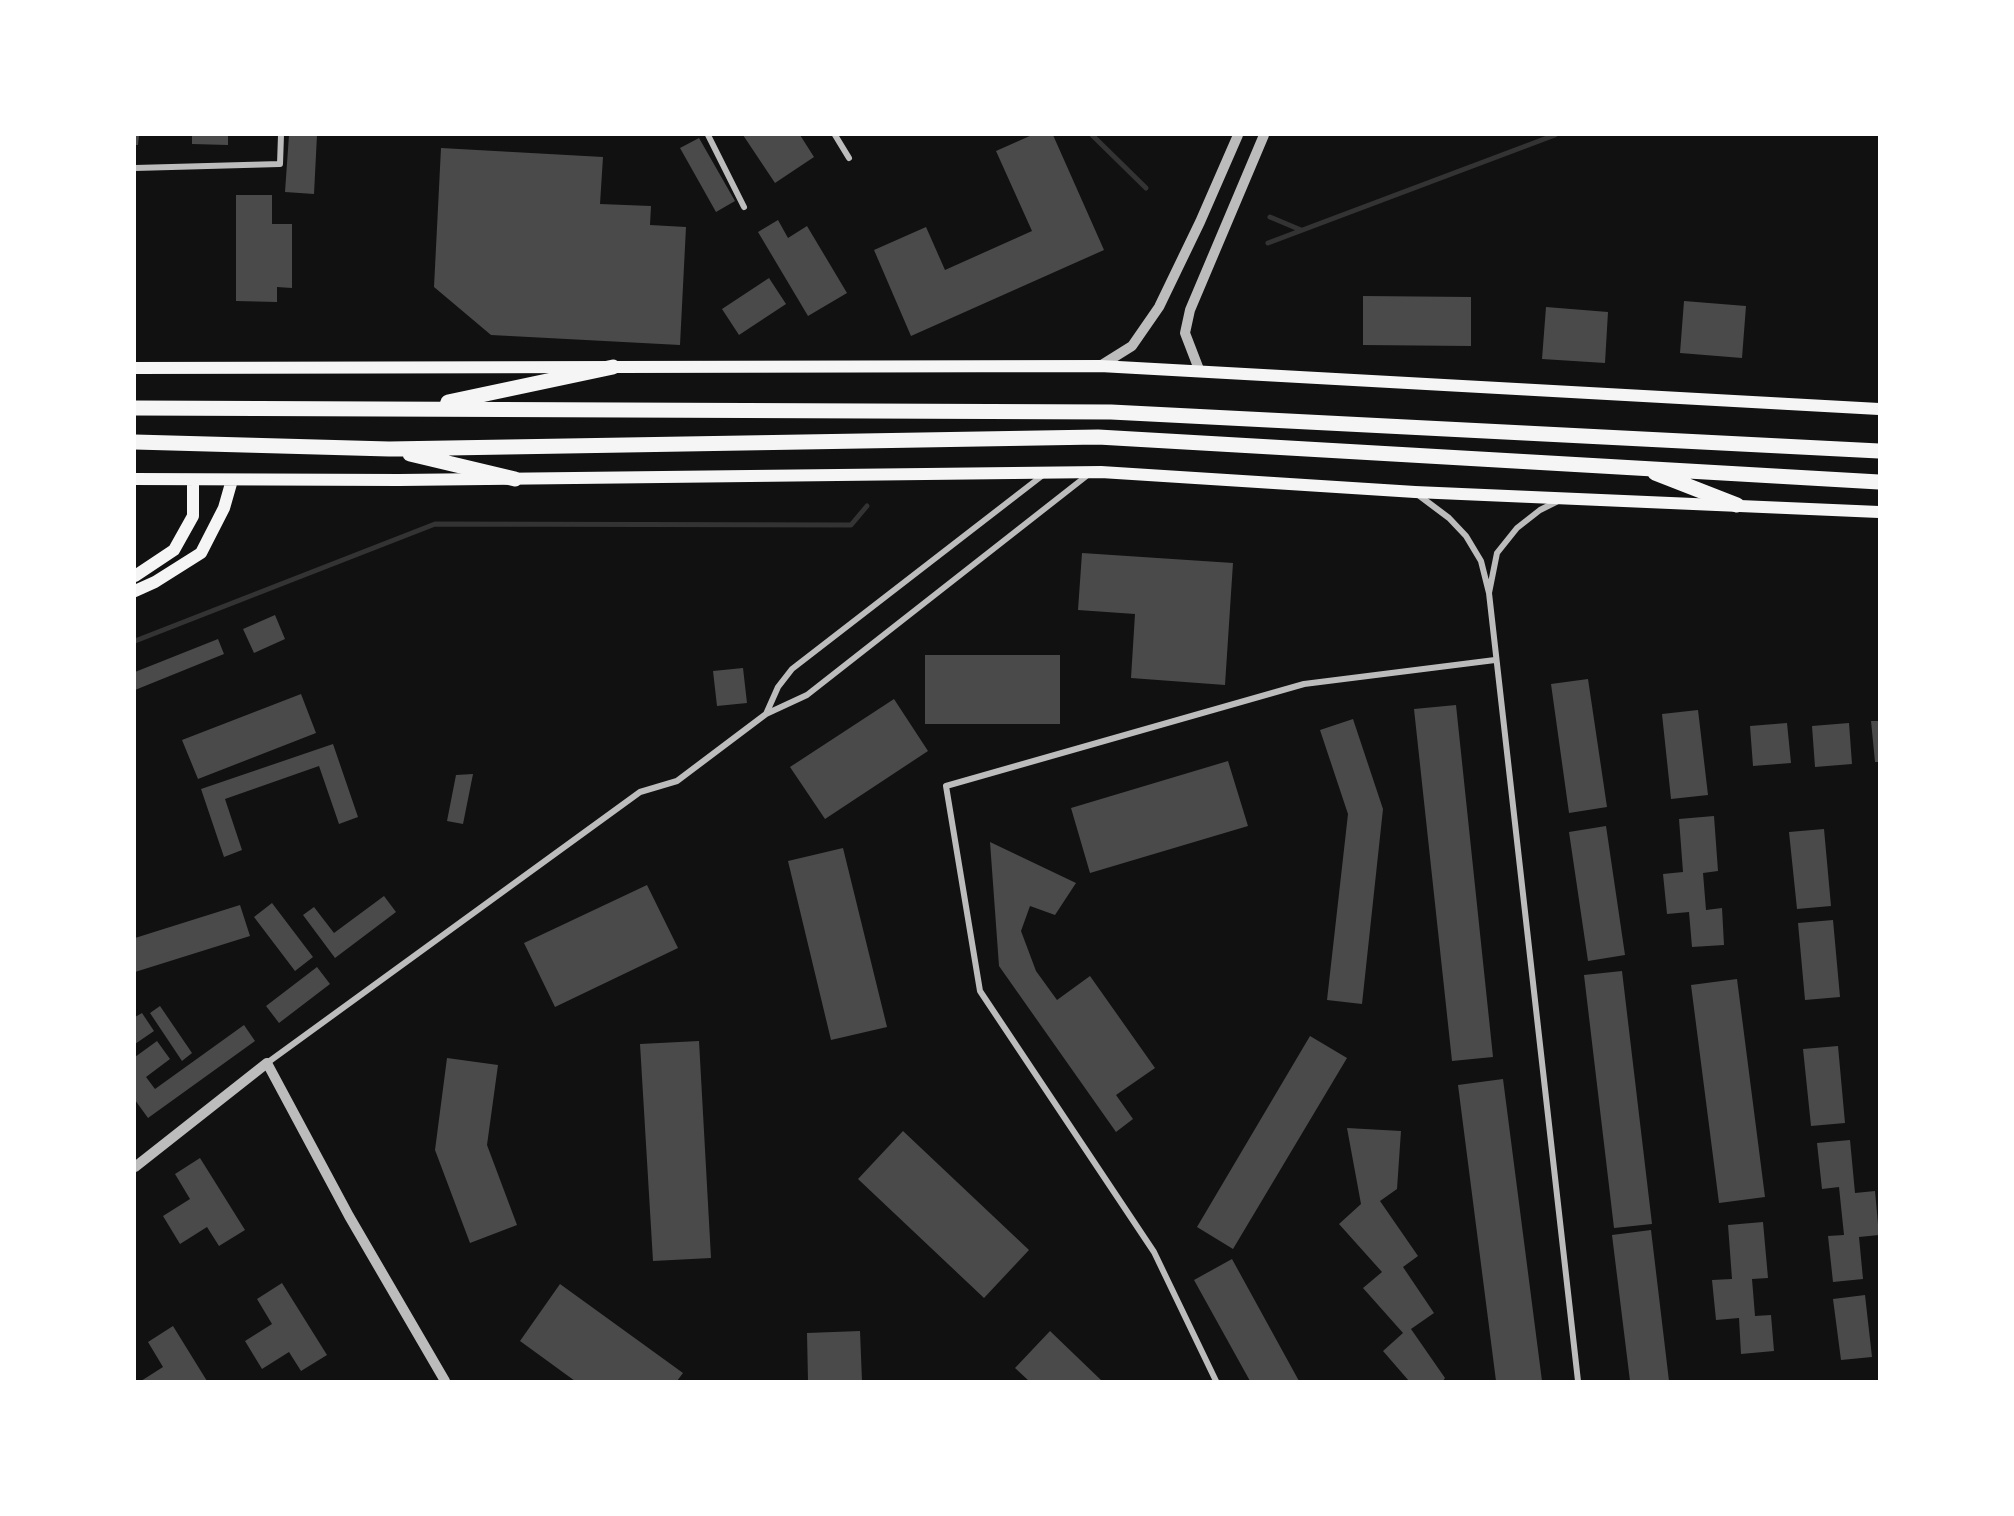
<!DOCTYPE html>
<html>
<head>
<meta charset="utf-8">
<style>
	body { margin:0 }
	#map { position:relative; width:2014px; height:1516px; overflow:hidden; background:#111; font-family:"Open Sans",sans-serif }
	canvas { display:block }
	.frame { position:absolute; inset:0; border:136px solid #fff; pointer-events:none }
</style>
</head>
<body>
<div id="map">
<canvas width="2014" height="1516"></canvas>
<div class="frame"></div>
</div>
<script>
const g = document.querySelector('canvas').getContext('2d');
g.lineJoin = 'round';
const shape = rows => new Path2D(rows.map(r => 'M' + r).join(''));
function stroke(path, color, width, dash) { g.strokeStyle = color; g.lineWidth = width; g.lineCap = dash ? 'butt' : 'round'; g.setLineDash(dash || []); g.stroke(path); }
function fillPath(path, color) { g.fillStyle = color; g.fill(path, 'evenodd'); }
stroke(shape([
	[1092,135,1146,188],
	[1270,217,1301,230],
	[1268,243,1555,135],
	[135,641,435,524,851,525,867,506]
]), '#333', 5);
fillPath(shape([
	[135,135,139,135,138,145,135,145],
	[192,135,228,135,228,145,192,144],
	[289,135,317,135,314,194,285,192],
	[743,135,800,135,814,157,775,183],
	[1032,135,1053,135,1104,250,911,336,874,250,926,227,945,270,1032,231,996,151],
	[699,138,735,201,716,212,680,148],
	[441,148,603,157,600,204,651,206,650,225,686,227,680,345,491,335,434,287],
	[236,195,272,195,272,224,292,224,292,288,277,287,277,302,236,301],
	[778,220,788,238,807,226,847,293,808,316,758,232],
	[769,278,786,304,739,335,722,309],
	[1363,296,1471,297,1471,346,1363,345],
	[1684,301,1746,306,1742,358,1680,353],
	[1546,307,1608,312,1605,363,1542,359],
	[1082,553,1233,563,1225,685,1131,678,1135,614,1078,610],
	[275,615,285,639,254,653,243,629],
	[218,639,224,654,135,690,135,672],
	[925,655,1060,655,1060,724,925,724],
	[743,668,747,703,717,706,713,671],
	[1588,679,1607,807,1569,813,1551,684],
	[301,694,316,733,198,779,182,740],
	[894,699,928,751,825,819,790,767],
	[1456,705,1493,1057,1452,1061,1414,709],
	[1698,710,1708,795,1671,799,1662,714],
	[1353,719,1383,809,1362,1004,1327,1000,1348,814,1320,730],
	[1871,721,1879,721,1879,762,1875,762],
	[1787,723,1791,763,1753,766,1750,726],
	[1849,723,1852,764,1815,767,1812,726],
	[333,744,358,817,339,824,319,766,225,799,242,850,224,857,201,789],
	[1228,761,1248,826,1090,873,1071,808],
	[473,774,463,824,447,821,456,775],
	[1714,816,1718,871,1703,873,1706,910,1722,908,1724,945,1692,947,1689,912,1667,914,1663,874,1683,872,1679,819],
	[1606,826,1625,955,1588,961,1569,832],
	[1824,829,1831,906,1797,909,1789,832],
	[990,842,1076,883,1055,915,1030,906,1021,931,1036,971,1057,1000,1090,976,1155,1068,1116,1095,1133,1119,1116,1132,999,966],
	[843,848,887,1027,831,1040,788,861],
	[647,885,678,948,555,1007,524,943],
	[384,896,396,912,335,958,303,915,314,907,334,933],
	[272,903,313,957,295,971,254,917],
	[240,905,250,936,135,972,135,938],
	[1833,920,1840,997,1805,1000,1798,923],
	[317,967,330,984,279,1023,266,1006],
	[1622,971,1652,1224,1614,1228,1584,975],
	[1737,979,1765,1197,1719,1203,1691,985],
	[160,1006,192,1053,182,1061,150,1013],
	[142,1013,154,1031,135,1044,135,1017],
	[244,1025,255,1041,148,1118,135,1100,135,1057,157,1041,170,1059,146,1077,155,1089],
	[1310,1036,1347,1058,1233,1249,1197,1227],
	[699,1041,711,1258,653,1261,640,1044],
	[1838,1046,1845,1123,1811,1126,1803,1049],
	[447,1058,498,1065,487,1145,517,1225,470,1243,435,1150],
	[1503,1079,1542,1381,1496,1381,1458,1085],
	[1347,1128,1401,1131,1397,1189,1380,1201,1418,1256,1403,1267,1434,1313,1411,1329,1445,1378,1443,1381,1409,1381,1383,1351,1403,1333,1363,1288,1382,1272,1339,1224,1361,1204],
	[903,1131,1029,1250,984,1298,858,1179],
	[1850,1140,1855,1193,1875,1191,1879,1235,1859,1237,1863,1279,1833,1282,1828,1236,1844,1235,1839,1187,1822,1189,1817,1143],
	[200,1158,245,1230,219,1246,207,1227,180,1244,163,1216,190,1199,175,1174],
	[1763,1222,1768,1278,1752,1279,1755,1316,1771,1315,1774,1351,1741,1354,1739,1318,1716,1320,1712,1280,1732,1279,1728,1225],
	[1651,1230,1669,1381,1630,1381,1612,1235],
	[1232,1259,1299,1381,1250,1381,1194,1280],
	[282,1283,327,1355,301,1371,289,1352,262,1369,245,1341,272,1324,257,1299],
	[560,1284,683,1373,677,1381,575,1381,520,1341],
	[1865,1295,1872,1357,1841,1360,1833,1299],
	[173,1326,207,1381,141,1381,163,1367,148,1342],
	[860,1331,862,1381,808,1381,807,1333],
	[1050,1331,1102,1381,1029,1381,1015,1368]
]), '#4a4a4a');
stroke(shape([
	[708,135,744,207],
	[835,135,849,158],
	[135,168,280,164,281,135],
	[1043,475,792,669,778,687,766,714,807,695,1089,474],
	[1417,494,1449,518,1466,536,1481,561,1489,593,1497,553,1517,528,1540,510,1558,501],
	[1489,593,1578,1381],
	[267,1063,640,792,677,781,766,714],
	[1216,1381,1154,1252,980,991,946,786,1304,684,1495,660]
]), '#bcbcbc', 6);
stroke(shape([
	[1100,366,1132,346,1159,307,1200,222,1238,135],
	[1200,372,1185,333,1190,310,1264,135],
	[135,1167,267,1063,349,1216,445,1381]
]), '#bcbcbc', 10);
stroke(shape([
	[135,368,1100,366,1879,409],
	[135,479,399,480,1101,472,1415,492,1879,512],
	[135,576,174,550,193,516,193,480],
	[135,591,155,582,201,553,224,508,232,480]
]), '#f5f5f5', 12);
stroke(shape([
	[448,402,613,367],
	[135,408,1111,412,1879,451],
	[135,442,389,449,1098,437,1879,482],
	[410,454,515,479],
	[1655,473,1737,505]
]), '#f5f5f5', 15);
</script>
</body>
</html>
